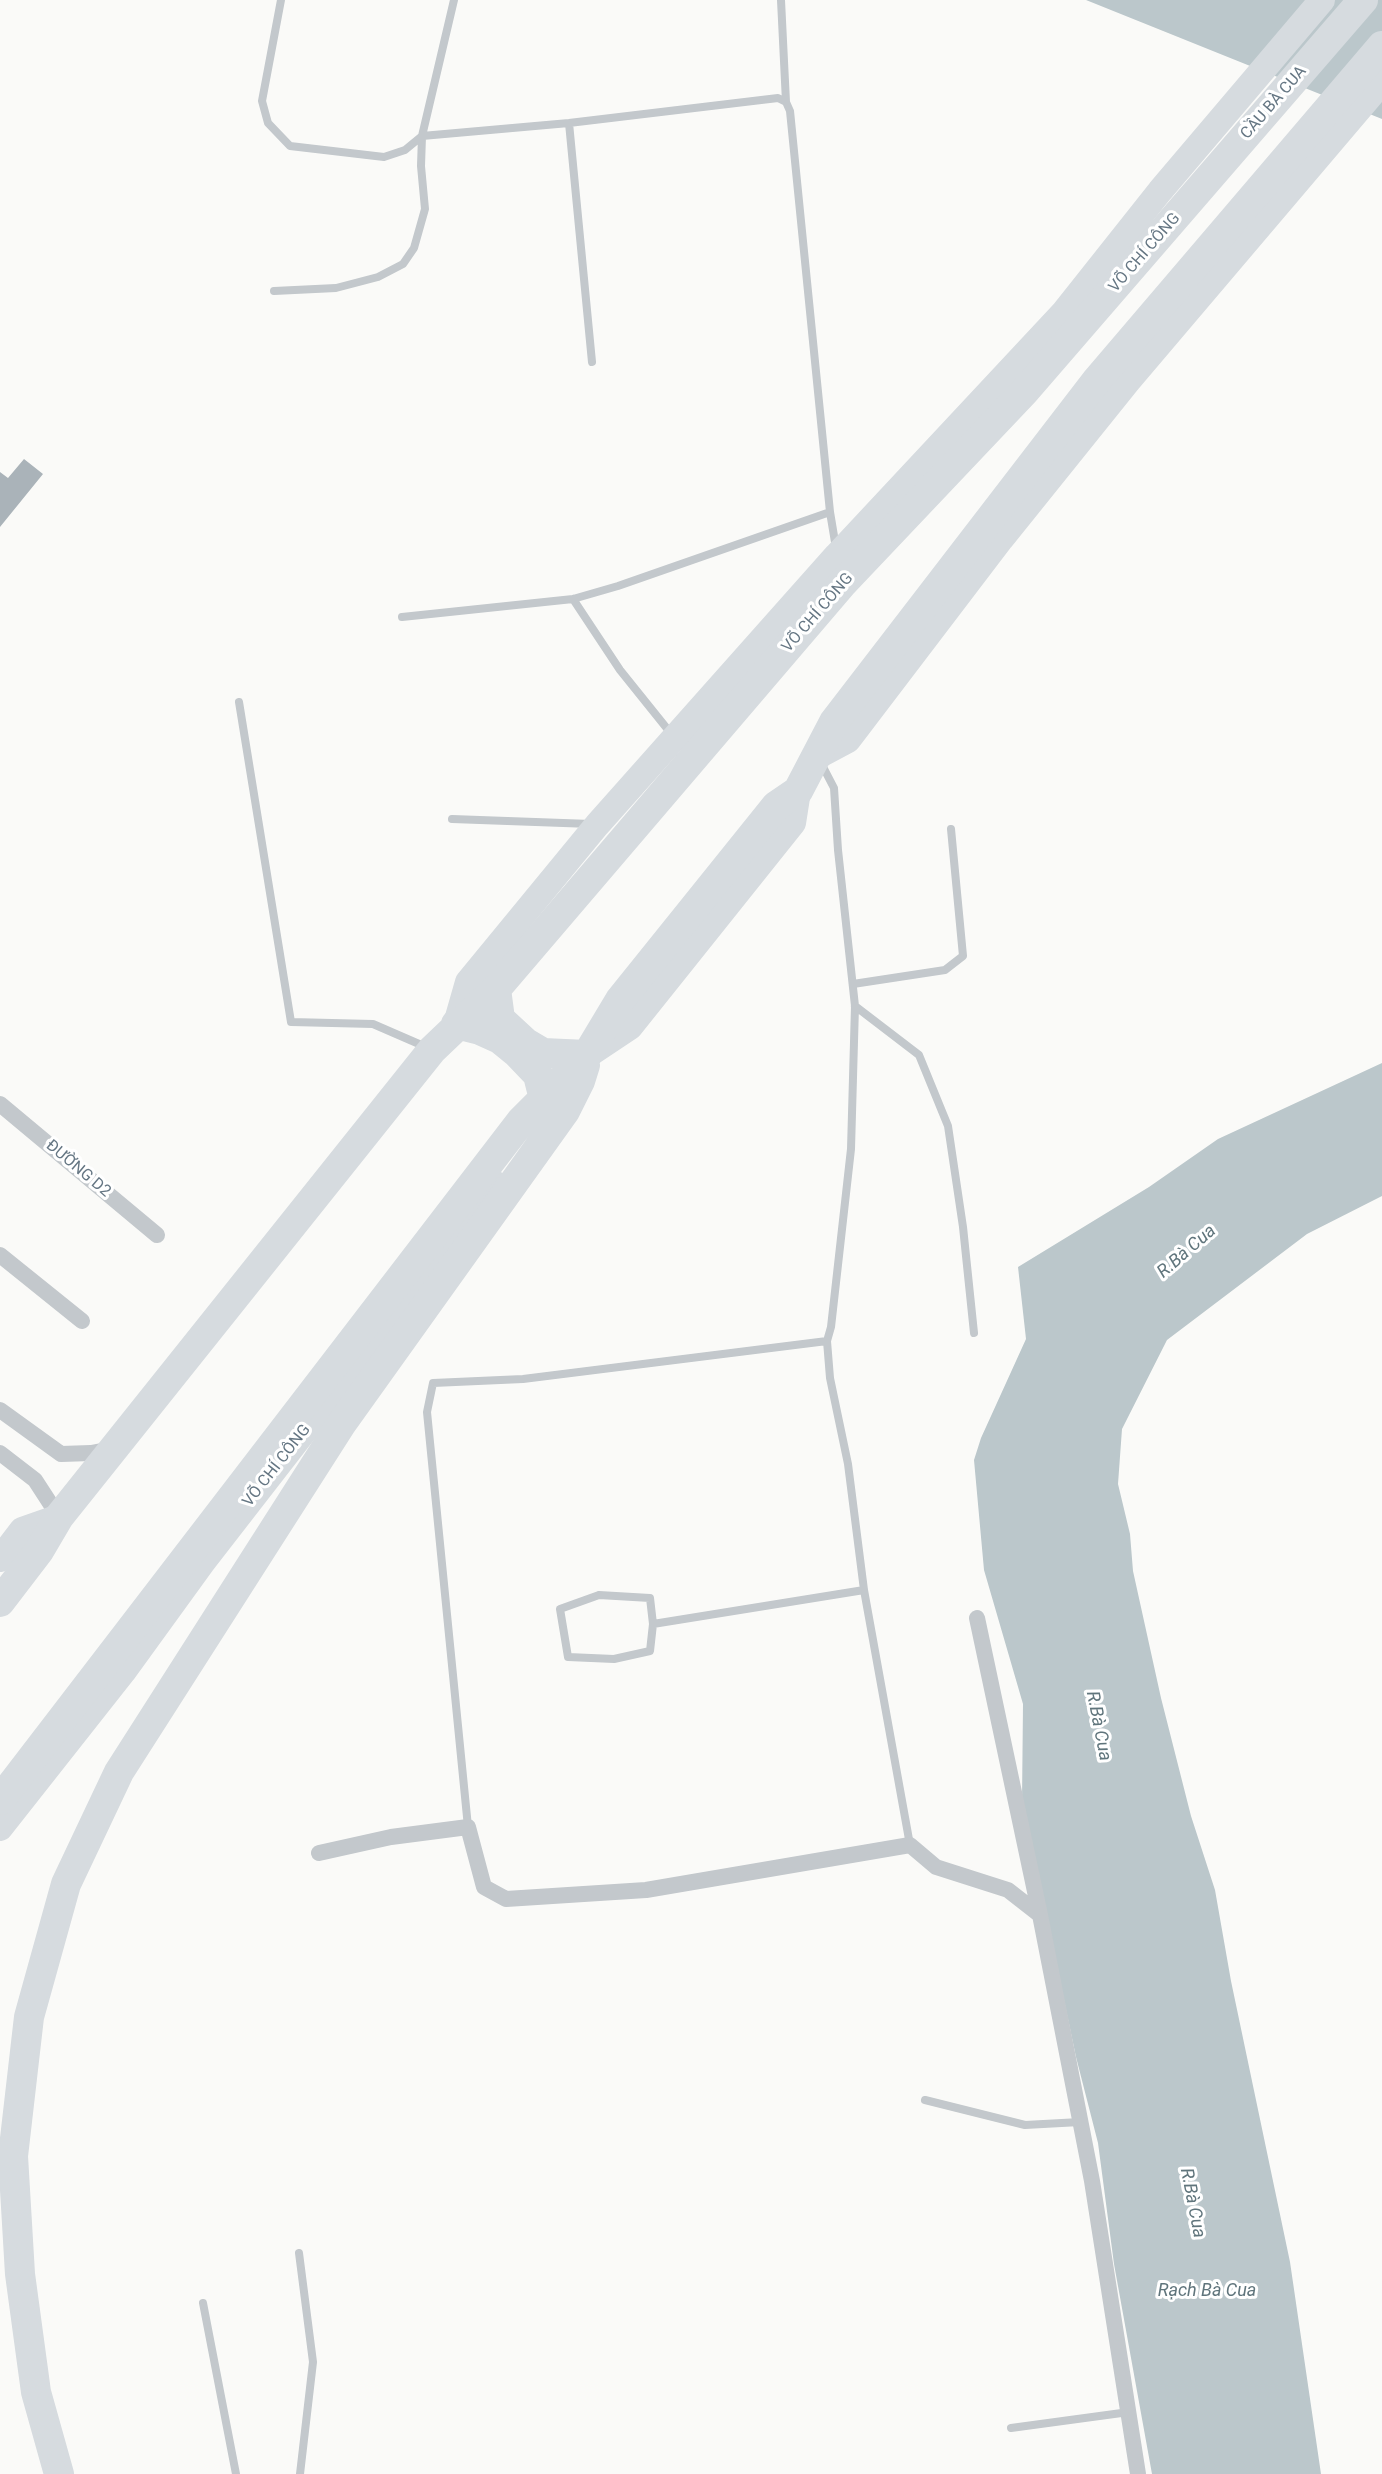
<!DOCTYPE html>
<html>
<head>
<meta charset="utf-8">
<style>
	body { margin:0 }
	canvas { display:block; background:#fafaf8 }
</style>
</head>
<body>
<canvas width="1382" height="2474"></canvas>
<script>
const g = document.querySelector('canvas').getContext('2d');
g.lineJoin = 'round';
function fillPath(path, color) { g.fillStyle = color; g.fill(path, 'evenodd'); }
const shape = rows => new Path2D(rows.map(r => 'M' + r).join(''));
function stroke(path, color, width, dash) { g.strokeStyle = color; g.lineWidth = width; g.lineCap = dash ? 'butt' : 'round'; g.setLineDash(dash || []); g.stroke(path); }
function drawText(font, color, halo, rows, align = 'center') {
  g.font = font + ' Roboto,sans-serif'; g.lineWidth = 6; g.setLineDash([]); g.textBaseline = 'middle'; g.strokeStyle = halo; g.fillStyle = color; for (const [text, x, y, turn = 0] of rows) {
    g.save(); g.translate(x, y); g.rotate((+turn || 0) * Math.PI / 180); g.textAlign = isNaN(turn) ? turn : align; if (halo) g.strokeText(text, 0, 0); g.fillText(text, 0, 0); g.restore();
  }
}
fillPath(shape([
	[1086,0,1382,0,1382,119],
	[1382,1063,1382,1196,1307,1234,1167,1340,1122,1429,1118,1484,1130,1534,1133,1571,1161,1698,1191,1816,1215,1890,1231,1981,1290,2262,1321,2474,1152,2474,1114,2264,1098,2143,1076,2057,1022,1801,1023,1704,984,1570,974,1460,981,1438,1026,1339,1018,1267,1149,1187,1218,1139]
]), '#bbc7cb');
fillPath(shape([
	[24,459,43,474,0,527,0,472,8,478]
]), '#aab3b9');
stroke(shape([
	[281,0,262,101,268,123,290,146,384,157,405,150,422,136,569,123,778,98,786,102,790,111,830,512,836,548],
	[781,0,786,102],
	[569,123,592,362],
	[274,291,336,288,378,277,403,264,414,248,425,209,421,166,422,136,454,0],
	[573,599,620,670,673,736],
	[402,617,573,599,618,586,830,512],
	[239,702,291,1022,373,1024,426,1047],
	[821,763,834,788,838,850,855,1006,851,1149,831,1327,827,1341,830,1378,848,1464,864,1590,910,1845],
	[452,819,591,824],
	[853,984,945,970,963,956,951,829],
	[855,1006,919,1055,948,1126,963,1227,974,1333],
	[599,1595,650,1598,653,1624,650,1651,614,1659,568,1657,560,1609,599,1595],
	[653,1624,864,1590],
	[468,1827,427,1412,433,1383,523,1379,827,1341],
	[925,2100,1025,2125,1080,2122],
	[299,2253,313,2362,300,2474],
	[203,2303,236,2474],
	[1011,2428,1129,2412]
]), '#c3c8cc', 8);
stroke(shape([
	[0,1104,157,1235],
	[0,1255,82,1321],
	[0,1410,61,1454,91,1453,112,1449],
	[0,1453,35,1480,59,1517],
	[977,1618,1040,1915],
	[319,1853,391,1837,468,1827,484,1887,506,1899,646,1890,910,1845,936,1867,1008,1890,1040,1915,1092,2181,1138,2474]
]), '#c3c8cc', 16);
stroke(shape([
	[818,756,848,740,1001,539,1128,381,1382,82],
	[456,1024,468,982,597,825,837,555,1064,312,1160,191,1322,0],
	[588,1055,630,1027,793,823,798,791],
	[0,1559,22,1530,59,1517],
	[0,1828,123,1672,202,1563,496,1184]
]), '#d6dbdf', 26);
stroke(shape([
	[496,989,500,1019,526,1043,543,1053,587,1055],
	[456,1024,480,1030,500,1039,516,1052,538,1075,544,1099],
	[0,1602,39,1551,59,1517,432,1050,496,989,842,584,1024,392,1363,0],
	[0,1800,522,1120,587,1055,620,1000,776,806,798,791,834,722,1097,380,1382,46],
	[59,2474,36,2392,20,2274,13,2156,29,2017,66,1884,119,1772,342,1423,565,1111,580,1081,585,1065]
]), '#d6dbdf', 30);
drawText('16px', '#657683', '#fff', [
	["CẦU BÀ CUA",1274,103,-49],
	["VÕ CHÍ CÔNG",1145,253,-49],
	["VÕ CHÍ CÔNG",818,613,-49],
	["ĐƯỜNG D2",78,1169,40],
	["VÕ CHÍ CÔNG",277,1466,-52]
]);
drawText('italic 18px', '#60757c', '#fff', [
	["R.Bà Cua",1187,1252,-41],
	["R.Bà Cua",1098,1726,79],
	["R.Bà Cua",1192,2203,79],
	["Rạch Bà Cua",1207,2291]
]);
</script>
</body>
</html>
